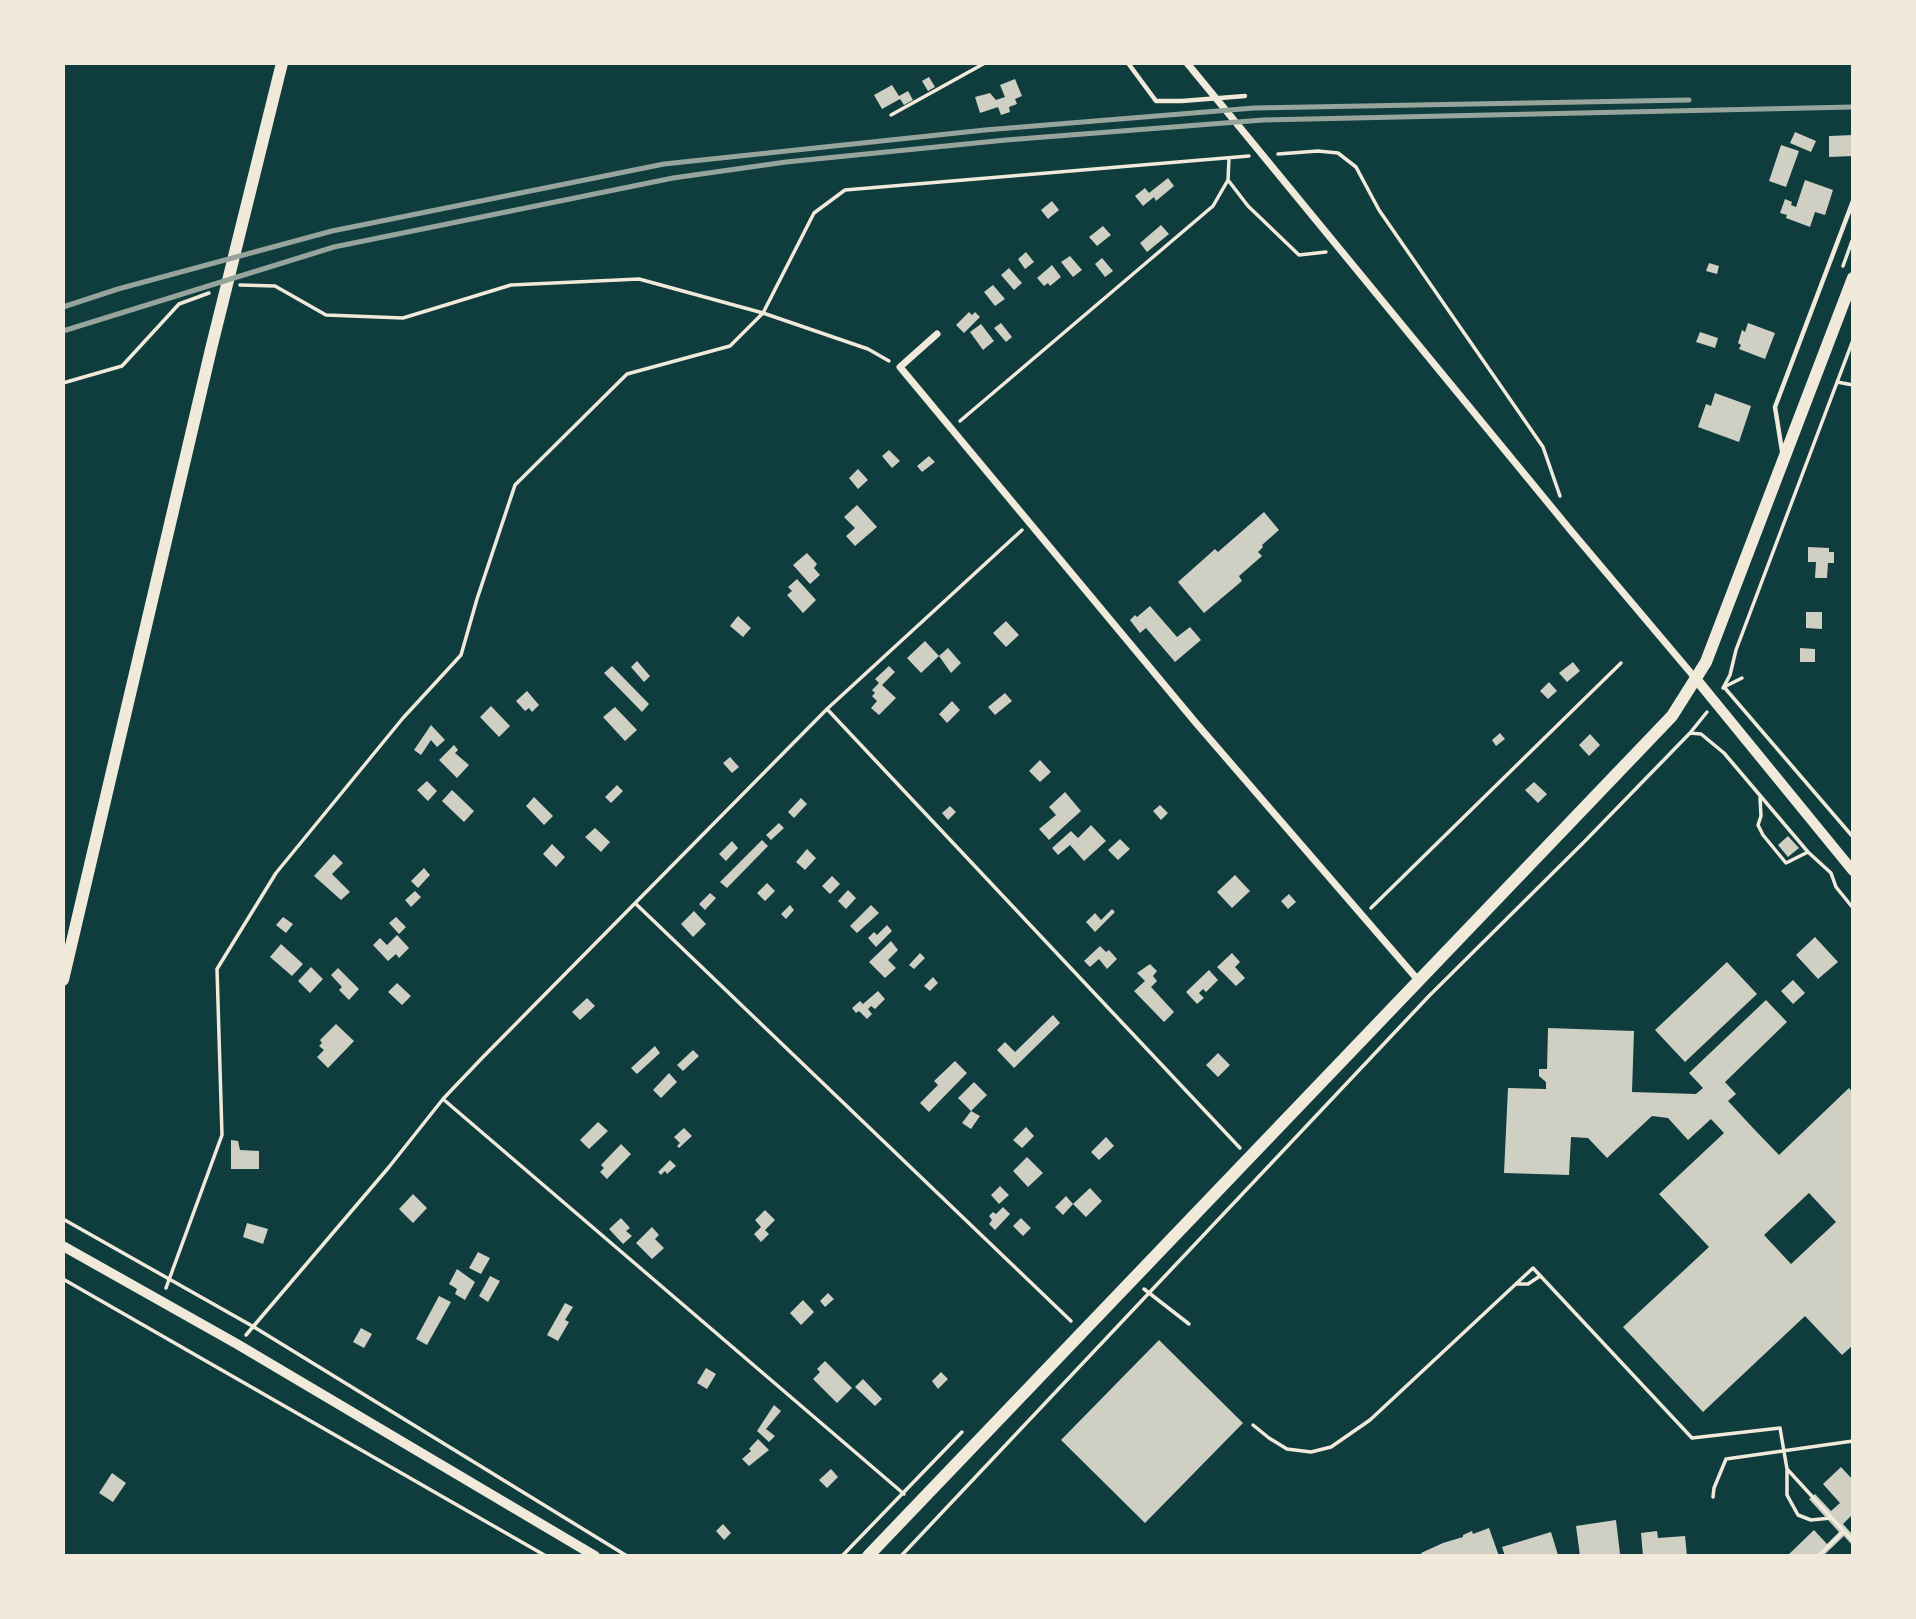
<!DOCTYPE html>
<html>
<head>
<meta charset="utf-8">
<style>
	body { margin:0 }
	#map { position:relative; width:1916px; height:1619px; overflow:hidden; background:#0f3d3e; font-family:Helvetica,sans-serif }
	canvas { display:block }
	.frame { position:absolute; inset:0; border:65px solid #f1e9da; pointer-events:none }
</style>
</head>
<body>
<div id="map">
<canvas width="1916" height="1619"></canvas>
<div class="frame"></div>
</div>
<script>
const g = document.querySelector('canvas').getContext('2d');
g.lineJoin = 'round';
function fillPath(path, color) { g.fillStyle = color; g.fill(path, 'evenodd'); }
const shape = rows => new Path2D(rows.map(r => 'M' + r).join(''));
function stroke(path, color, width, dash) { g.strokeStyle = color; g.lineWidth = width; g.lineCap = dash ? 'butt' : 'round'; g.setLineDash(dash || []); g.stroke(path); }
fillPath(shape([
	[929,77,935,87,928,91,922,81],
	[1015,79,1022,96,1015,99,1017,104,1009,107,1010,112,1001,115,998,107,980,113,975,97,990,93,996,100,1005,97,1000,85],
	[892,85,899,96,908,91,913,100,904,105,900,99,882,109,874,95],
	[1795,132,1816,141,1811,152,1790,143],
	[1853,135,1853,156,1829,157,1829,136],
	[1781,145,1799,151,1786,187,1769,181],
	[1168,178,1174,186,1156,201,1154,197,1143,206,1135,196,1145,188,1149,193],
	[1805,180,1833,190,1825,215,1815,212,1810,227,1786,218,1787,215,1780,213,1785,199,1792,202,1791,205,1796,207],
	[1052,201,1059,210,1048,219,1041,210],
	[1161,225,1169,234,1147,252,1140,243],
	[1103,226,1111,235,1097,246,1089,237],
	[1026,252,1034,262,1025,269,1018,259],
	[1070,256,1082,270,1073,277,1061,262],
	[1102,258,1113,271,1105,277,1095,264],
	[1709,263,1719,266,1717,274,1706,271],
	[1052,265,1061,277,1050,286,1048,283,1044,286,1037,278],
	[1009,268,1022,283,1014,290,1001,275],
	[993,285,1005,299,995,306,984,292],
	[969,312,972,315,975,312,980,317,964,333,956,325],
	[1001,323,1012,337,1006,342,994,328],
	[1748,323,1775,333,1765,359,1739,349,1741,345,1738,343,1742,330,1745,332],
	[981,324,994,341,983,350,970,332],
	[1700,332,1718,338,1715,348,1696,342],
	[1715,393,1751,406,1739,442,1698,427,1706,404,1711,406],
	[889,450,900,461,892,468,882,456],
	[929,456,935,462,922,472,917,466],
	[858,469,868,480,858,489,849,478],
	[857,505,877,527,855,546,846,536,855,528,844,517],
	[1264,512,1279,530,1262,545,1263,547,1258,552,1262,556,1239,576,1242,581,1204,613,1178,582,1215,549,1218,552],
	[1808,547,1829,548,1829,552,1834,552,1834,563,1828,563,1827,578,1815,578,1816,562,1808,562],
	[807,553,817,564,814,568,820,575,810,584,793,565],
	[797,579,816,600,803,613,787,595,792,591,788,587],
	[1150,606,1177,637,1190,627,1201,640,1175,662,1146,628,1140,633,1130,620,1135,615,1137,617],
	[1806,612,1822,612,1822,629,1806,628],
	[738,616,751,628,743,637,730,626],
	[1006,621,1019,635,1006,647,993,633],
	[925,641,939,656,948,648,961,663,951,673,939,656,921,673,907,658],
	[1800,648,1815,649,1815,662,1800,662],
	[637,661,650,676,644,682,631,667],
	[1573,662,1580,671,1567,682,1559,673],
	[612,666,649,704,642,712,604,673],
	[889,666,895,672,882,685,896,698,879,715,871,708,877,701,872,696,875,693,872,690,879,683,875,679],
	[1549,682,1557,691,1548,699,1540,691],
	[527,691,539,705,532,712,529,708,525,711,516,701],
	[1005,693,1012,701,995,715,988,707],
	[952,701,960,710,947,723,939,714],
	[491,706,510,726,499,737,480,717],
	[615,707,637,730,625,741,603,717],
	[431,725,445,740,437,747,431,740,421,755,414,750],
	[1500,733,1505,739,1496,746,1492,740],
	[1590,734,1600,745,1589,756,1579,745],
	[454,745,458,750,455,753,469,765,457,778,439,760],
	[730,757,739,767,732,773,723,763],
	[1040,760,1051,772,1040,782,1029,771],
	[427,781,437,791,428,801,417,790],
	[1534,782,1547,794,1538,803,1525,790],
	[617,785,623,791,611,803,605,797],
	[452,790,474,811,464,822,442,801],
	[1065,792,1081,811,1049,840,1039,829,1056,815,1049,807],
	[534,797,553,816,544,825,526,806],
	[801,798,807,804,794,818,788,812],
	[1160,805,1168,813,1161,820,1153,811],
	[950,806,956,812,948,820,942,813],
	[779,823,784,828,771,840,766,835],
	[1091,825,1106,841,1084,861,1070,845,1058,855,1052,848,1071,831,1078,838],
	[595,828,610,842,601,852,585,837],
	[1788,836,1799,848,1788,857,1778,845],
	[1120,839,1130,849,1118,860,1108,850],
	[762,840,768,846,727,888,720,882],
	[732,841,738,848,726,861,719,854],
	[552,844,565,857,556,867,543,854],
	[807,849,816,858,805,870,796,862],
	[334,854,343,863,332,874,350,892,341,900,314,876],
	[424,868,430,875,418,888,411,881],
	[1235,875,1250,891,1232,908,1217,892],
	[832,876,840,884,830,894,822,886],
	[767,883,775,891,765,901,757,893],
	[848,890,856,898,846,909,838,901],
	[415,891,421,897,411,907,405,900],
	[710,893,716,898,705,910,699,904],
	[1289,894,1296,902,1288,909,1281,901],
	[790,905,794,910,786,919,781,914],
	[871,905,879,913,857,933,850,926],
	[1112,909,1115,912,1095,932,1086,922,1095,913,1101,920],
	[694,911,706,924,693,937,681,924],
	[283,917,293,924,286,933,276,925],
	[396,917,406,927,399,934,389,923],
	[887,925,892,931,876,947,868,938,874,932,877,935],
	[397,935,409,948,399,958,396,954,388,961,373,945,380,938,387,945],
	[1815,937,1838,962,1818,979,1796,955],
	[891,941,898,950,888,960,896,968,885,978,869,962],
	[281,944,303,964,292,976,270,957],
	[1100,946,1106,952,1109,950,1117,959,1107,969,1099,959,1090,967,1084,961],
	[920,953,925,958,914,969,909,965],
	[1232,953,1240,962,1235,967,1245,978,1236,986,1217,967],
	[1727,962,1757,994,1685,1062,1655,1030],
	[1150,964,1157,971,1153,976,1157,981,1151,987,1174,1012,1164,1022,1134,991,1145,981,1137,973],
	[311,967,323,979,310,993,298,981],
	[338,968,359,989,349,1000,339,990,342,987,331,975],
	[1209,970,1218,980,1206,992,1203,989,1199,993,1204,998,1197,1004,1186,992],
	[933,977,938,983,930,991,924,986],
	[1793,980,1805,993,1793,1004,1781,991],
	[397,983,411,996,402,1005,388,992],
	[878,991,885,999,875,1009,871,1006,868,1009,872,1014,867,1019,859,1011,856,1013,852,1008,860,1001,863,1004],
	[587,998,595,1006,580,1020,572,1012],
	[1766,1000,1787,1022,1725,1082,1736,1094,1728,1101,1753,1128,1779,1155,1849,1088,1853,1093,1853,1345,1842,1355,1805,1316,1703,1412,1623,1327,1709,1247,1659,1194,1724,1133,1711,1119,1688,1140,1668,1118,1652,1116,1607,1158,1588,1138,1571,1137,1569,1175,1504,1173,1508,1088,1546,1089,1546,1082,1539,1076,1539,1069,1547,1069,1548,1028,1634,1031,1632,1092,1696,1094,1703,1088,1689,1073],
	[1809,1193,1836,1222,1791,1264,1764,1235],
	[1053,1015,1060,1023,1014,1068,997,1050,1005,1042,1015,1052],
	[336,1024,354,1041,328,1068,317,1057,324,1050,319,1046,322,1043,320,1040],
	[655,1046,660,1053,637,1074,631,1068],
	[693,1050,699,1056,683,1071,677,1065],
	[1218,1053,1230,1065,1218,1077,1206,1065],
	[955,1061,967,1073,929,1112,920,1103,938,1085,934,1081],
	[669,1073,677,1082,661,1098,653,1090],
	[974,1082,987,1095,971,1111,958,1098],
	[971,1111,980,1116,971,1129,962,1123],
	[598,1122,608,1131,589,1149,580,1140],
	[1026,1127,1034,1136,1022,1148,1013,1140],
	[684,1128,692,1136,679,1148,677,1146,680,1143,674,1137],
	[1106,1137,1114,1146,1099,1160,1091,1152],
	[231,1140,238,1141,240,1150,259,1151,259,1169,231,1169],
	[621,1144,631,1154,607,1179,600,1172,604,1168,601,1165],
	[1027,1157,1043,1173,1028,1187,1013,1171],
	[670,1160,676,1166,667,1174,665,1171,661,1175,658,1172],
	[1000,1186,1009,1195,999,1204,991,1195],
	[1090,1188,1102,1201,1086,1217,1073,1204],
	[413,1194,427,1208,413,1223,399,1209],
	[1066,1196,1073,1204,1063,1215,1055,1207],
	[1003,1207,1010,1214,995,1230,989,1224,992,1220,989,1216,993,1212,996,1214],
	[765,1210,775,1220,765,1230,769,1234,761,1242,754,1234,761,1227,755,1220],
	[621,1218,630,1228,626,1231,632,1236,623,1244,609,1229],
	[1021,1218,1031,1228,1023,1236,1013,1226],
	[247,1223,268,1229,263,1244,243,1237],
	[652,1227,659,1235,655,1239,664,1248,652,1259,636,1243],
	[478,1252,490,1258,481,1274,469,1268],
	[457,1269,475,1282,465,1300,455,1294,457,1289,449,1284],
	[490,1276,500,1281,488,1302,479,1296],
	[828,1293,834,1299,825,1307,820,1301],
	[439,1296,451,1302,427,1345,416,1339],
	[803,1300,814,1312,801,1325,790,1313],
	[565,1303,573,1307,565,1320,569,1322,558,1341,547,1335],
	[361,1328,372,1334,364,1348,353,1342],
	[1159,1340,1243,1423,1145,1523,1061,1440],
	[825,1361,852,1388,837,1403,813,1379,820,1372,817,1369],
	[706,1368,716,1374,707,1389,697,1383],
	[941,1372,948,1379,938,1389,932,1381],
	[863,1379,882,1399,875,1406,855,1387],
	[774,1405,781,1411,766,1429,775,1436,769,1442,757,1431],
	[758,1439,769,1450,749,1466,742,1459,751,1451,749,1449],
	[1841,1467,1853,1480,1853,1518,1851,1516,1843,1524,1853,1535,1853,1546,1844,1536,1823,1556,1787,1556,1814,1530,1827,1544,1839,1532,1809,1499,1815,1494,1831,1511,1840,1503,1823,1484],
	[831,1469,838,1477,827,1488,819,1480],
	[112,1473,126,1483,113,1502,99,1493],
	[1616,1520,1620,1554,1580,1556,1576,1526],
	[723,1524,731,1533,724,1540,716,1531],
	[1489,1528,1499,1556,1423,1556,1421,1553,1443,1543,1463,1537,1463,1535,1472,1531,1473,1534],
	[1657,1531,1658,1538,1685,1536,1687,1556,1643,1556,1641,1533],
	[1551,1532,1558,1555,1505,1556,1502,1547]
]), '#cfcfc3');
stroke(shape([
	[891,115,985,63],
	[1278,154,1318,151,1338,153,1356,167,1379,210,1543,447,1560,496],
	[1228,180,1248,206,1299,255,1326,252],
	[1843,266,1852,241],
	[240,285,275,286,326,315,403,318,511,285,639,279,763,313,868,349,889,361],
	[1837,382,1853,385],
	[63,383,122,366,179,304,209,293],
	[960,421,1213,206,1228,180,1229,158],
	[1726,686,1742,678],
	[1724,687,1853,837],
	[1723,688,1730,675,1736,650,1853,340],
	[827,709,1240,1148],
	[1690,733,1701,734,1724,753,1808,852,1831,873,1836,887,1853,908],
	[1760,798,1761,816,1758,825,1763,835,1786,863,1808,852],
	[636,904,1071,1321],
	[1371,908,1621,663],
	[443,1099,904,1494],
	[63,1219,254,1327,627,1556],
	[63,1279,546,1556],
	[1517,1284,1528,1284,1540,1276],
	[166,1288,222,1135,217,969,276,873,403,718,461,655,477,599,515,485,627,374,730,346,763,313,814,213,845,190,1249,156],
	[1144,1289,1189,1324],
	[246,1335,389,1167,443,1099,483,1057,827,709,1022,530],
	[1253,1425,1269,1438,1287,1449,1311,1452,1331,1447,1370,1420,1533,1268,1692,1438,1780,1428,1787,1469,1853,1541],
	[1787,1470,1787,1495,1798,1515,1811,1520,1831,1518],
	[1713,1497,1714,1488,1726,1459,1853,1441],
	[842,1556,962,1432],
	[901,1556,1429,996,1585,841,1690,733,1707,712],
	[1818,1556,1844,1531]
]), '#f1e9da', 3.5);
stroke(shape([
	[1128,63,1156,101,1182,101,1245,96],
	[1782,451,1775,407,1853,201]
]), '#f1e9da', 4.5);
stroke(shape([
	[1187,63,1572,532,1696,679],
	[937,334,900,367,1196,723,1418,980]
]), '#f1e9da', 7);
stroke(shape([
	[1697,680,1853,871],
	[63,1246,237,1344,595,1556]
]), '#f1e9da', 10);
stroke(shape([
	[63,980,211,349,282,63],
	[868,1556,1672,716,1706,662,1853,278]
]), '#f1e9da', 12);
stroke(shape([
	[63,307,118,289,332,231,664,164,985,130,1254,108,1689,100],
	[63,331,334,247,673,178,786,162,1006,140,1263,120,1853,107]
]), '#97a49c', 5);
</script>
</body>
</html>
